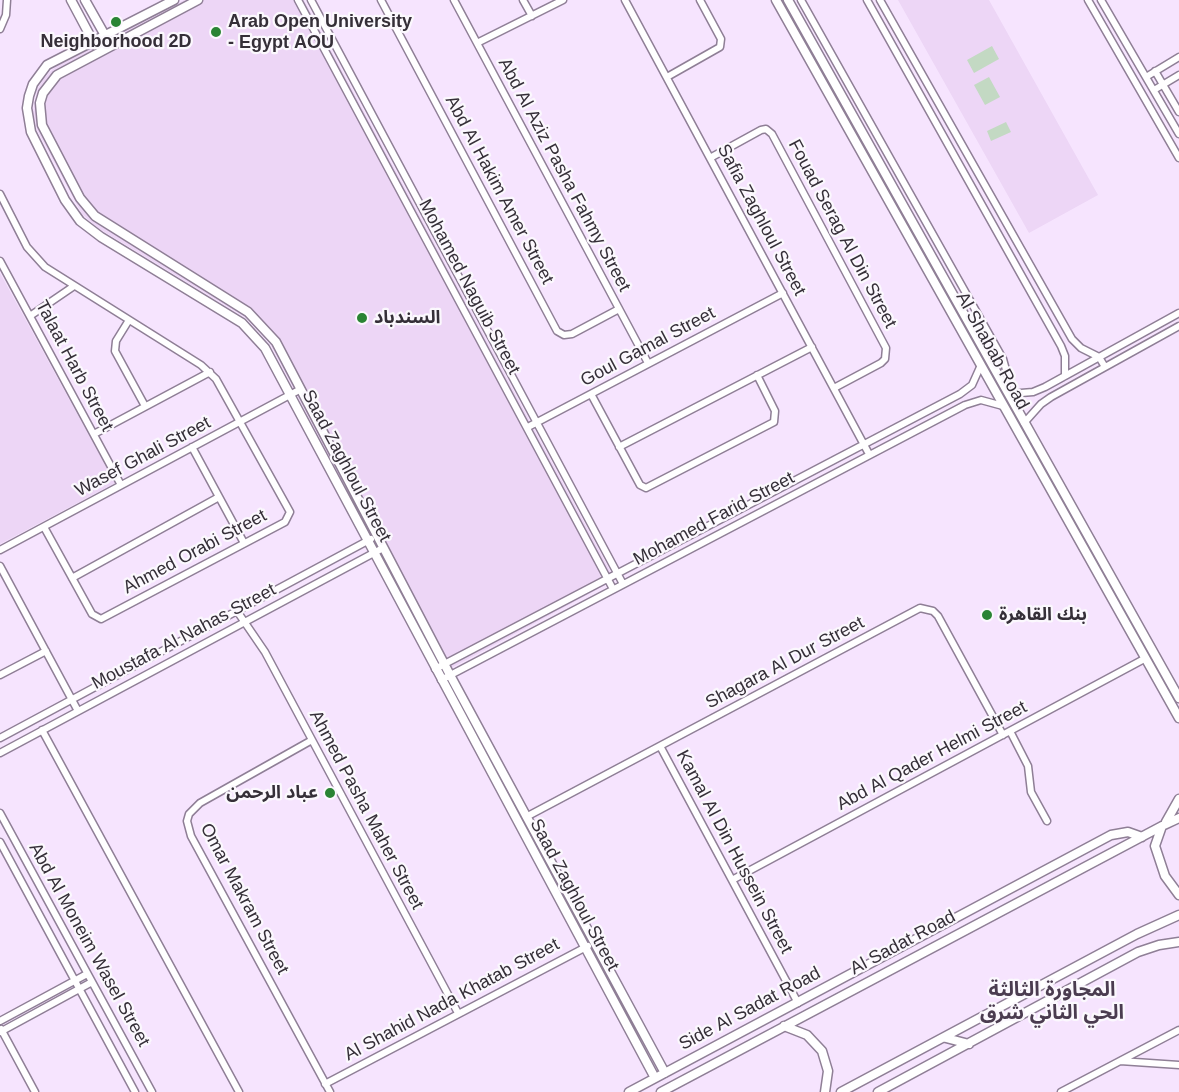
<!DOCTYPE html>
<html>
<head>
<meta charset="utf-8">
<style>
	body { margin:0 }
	canvas { display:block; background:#f6e4fe }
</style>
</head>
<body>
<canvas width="1179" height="1092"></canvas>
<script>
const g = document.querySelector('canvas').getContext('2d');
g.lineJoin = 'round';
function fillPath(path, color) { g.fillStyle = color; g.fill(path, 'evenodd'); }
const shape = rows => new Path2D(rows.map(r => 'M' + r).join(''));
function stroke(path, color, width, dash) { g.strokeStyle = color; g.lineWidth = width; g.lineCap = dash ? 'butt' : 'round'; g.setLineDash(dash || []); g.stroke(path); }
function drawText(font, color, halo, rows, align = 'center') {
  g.font = font + ' Arial,"Noto Sans Arabic",sans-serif'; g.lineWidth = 4.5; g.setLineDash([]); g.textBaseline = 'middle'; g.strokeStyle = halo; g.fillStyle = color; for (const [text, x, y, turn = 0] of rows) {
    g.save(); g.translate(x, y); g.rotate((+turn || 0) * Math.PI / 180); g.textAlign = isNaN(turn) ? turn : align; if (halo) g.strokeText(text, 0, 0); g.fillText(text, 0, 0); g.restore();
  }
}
fillPath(shape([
	[184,0,304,0,615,580,442,673,267,338,246,318,98,228,82,214,37,130,33,112,37,90,44,78,57,65],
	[898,0,989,0,1098,195,1029,233],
	[0,273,115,483,0,544]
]), '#edd6f6');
fillPath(shape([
	[992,46,999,59,974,73,967,60],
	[989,77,1000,97,985,105,974,85],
	[1006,122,1011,132,991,141,987,131]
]), '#c3d9c3');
const street = shape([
	[298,0,613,589],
	[311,0,623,584],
	[381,0,557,331,564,335,572,334,619,309],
	[454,0,648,363],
	[523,0,532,16],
	[625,0,869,454],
	[801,0,1003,359,1008,377,1004,386],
	[867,0,1061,346,1065,356,1065,376],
	[880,0,1072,339,1081,348,1099,357,1105,367],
	[1088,0,1179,158],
	[1101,0,1179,134],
	[0,29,6,15,7,0],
	[477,43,563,0],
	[1155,71,1179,112],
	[667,77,720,47,721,39,700,0],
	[1146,77,1179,57],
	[1154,90,1179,75],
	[710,158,761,130,766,129,772,134,886,348,885,359,881,363,834,388],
	[0,194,27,247,45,267,201,365,216,379,290,512,285,522,101,619,92,614,44,527],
	[0,261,121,485],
	[30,316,74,286],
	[129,320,116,341,115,351,145,406],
	[591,394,640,485,646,488,774,422,775,411,757,375],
	[1009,394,1033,392,1045,387,1179,313],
	[1024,423,1041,404,1051,397,1179,326],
	[528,427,783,293],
	[94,434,210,372],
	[192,447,244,543],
	[619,447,812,347],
	[0,550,301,389],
	[0,566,78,711],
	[72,578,219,497],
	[237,611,265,652,458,1013],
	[435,669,960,394,972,385,981,365],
	[0,675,46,651],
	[441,680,965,405,981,400,1003,406],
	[42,730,239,1092],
	[1010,731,1028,766,1031,792,1047,821],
	[0,738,371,539],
	[312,740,200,803,189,814,187,821,191,836,330,1092],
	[660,746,798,1003],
	[0,753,383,548],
	[0,813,152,1092],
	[526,817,920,608,933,611,938,616,1003,735],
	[0,842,135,1092],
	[732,880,1146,658],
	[0,1021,87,974],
	[1,1029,35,1092],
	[0,1032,92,982],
	[1120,1061,1179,1065],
	[325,1084,588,946],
	[1061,1092,1179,1030]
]);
const secondary = shape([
	[71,0,95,45],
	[85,0,111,46],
	[174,0,47,65,33,84,29,96,27,108,31,132,65,200,80,221,101,237,242,323,265,348,655,1078],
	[198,0,57,75,43,93,40,103,42,125,80,198,95,216,248,312,276,342,450,675,665,1073],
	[776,0,1179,718],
	[788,0,1179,698],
	[1179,818,1162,826,1155,846,1165,876,1179,895],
	[1166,822,1179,799],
	[784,1026,807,1035,822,1051,828,1071,825,1092],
	[946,1038,969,1044],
	[629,1092,1111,835,1128,832,1142,837],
	[661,1092,1162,826],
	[841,1092,1137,934,1179,915],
	[878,1092,1138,952,1159,945,1179,942]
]);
stroke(street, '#8f7f96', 9);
stroke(secondary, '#8f7f96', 11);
stroke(street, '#fff', 6);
stroke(secondary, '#fff', 8);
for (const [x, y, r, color] of [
	[116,22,6,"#2a8434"],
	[216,32,6,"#2a8434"],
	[362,318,6,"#2a8434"],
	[987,615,6,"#2a8434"],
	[330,793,6,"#2a8434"]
]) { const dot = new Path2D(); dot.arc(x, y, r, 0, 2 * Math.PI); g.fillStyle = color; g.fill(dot); stroke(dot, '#fbf8fd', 2); }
drawText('bold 18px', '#352f38', '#fbf8fd', [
	["Arab Open University",228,22],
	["- Egypt AOU",228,43],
	["Neighborhood 2D",116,42,"center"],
	["السندباد",374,318],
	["بنك القاهرة",999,615],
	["عباد الرحمن",318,793,"right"]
], 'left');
drawText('18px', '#352f38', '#fbf8fd', [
	["Abd Al Aziz Pasha Fahmy Street",564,175,62],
	["Abd Al Hakim Amer Street",499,190,62],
	["Safia Zaghloul Street",761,220,62],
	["Fouad Serag Al Din Street",842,234,62],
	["Mohamed Naguib Street",469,287,62],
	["Goul Gamal Street",648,347,-28],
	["Al Shabab Road",992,351,61],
	["Talaat Harb Street",74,366,62],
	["Wasef Ghali Street",143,457,-28],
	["Saad Zaghloul Street",346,466,62],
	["Mohamed Farid Street",714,519,-28],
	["Ahmed Orabi Street",195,552,-28],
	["Moustafa Al Nahas Street",184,637,-28],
	["Shagara Al Dur Street",785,663,-28],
	["Abd Al Qader Helmi Street",932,756,-28],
	["Ahmed Pasha Maher Street",366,810,62],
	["Kamal Al Din Hussein Street",734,852,62],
	["Saad Zaghloul Street",574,895,62],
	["Omar Makram Street",244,899,62],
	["Al Sadat Road",903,943,-28],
	["Abd Al Moneim Wasel Street",89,945,61],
	["Al Shahid Nada Khatab Street",452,1000,-28],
	["Side Al Sadat Road",750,1009,-28]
]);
drawText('bold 20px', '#4b3c50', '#fbf8fd', [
	["المجاورة الثالثة",1052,990],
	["الحي الثاني شرق",1052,1013]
]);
</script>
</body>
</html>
